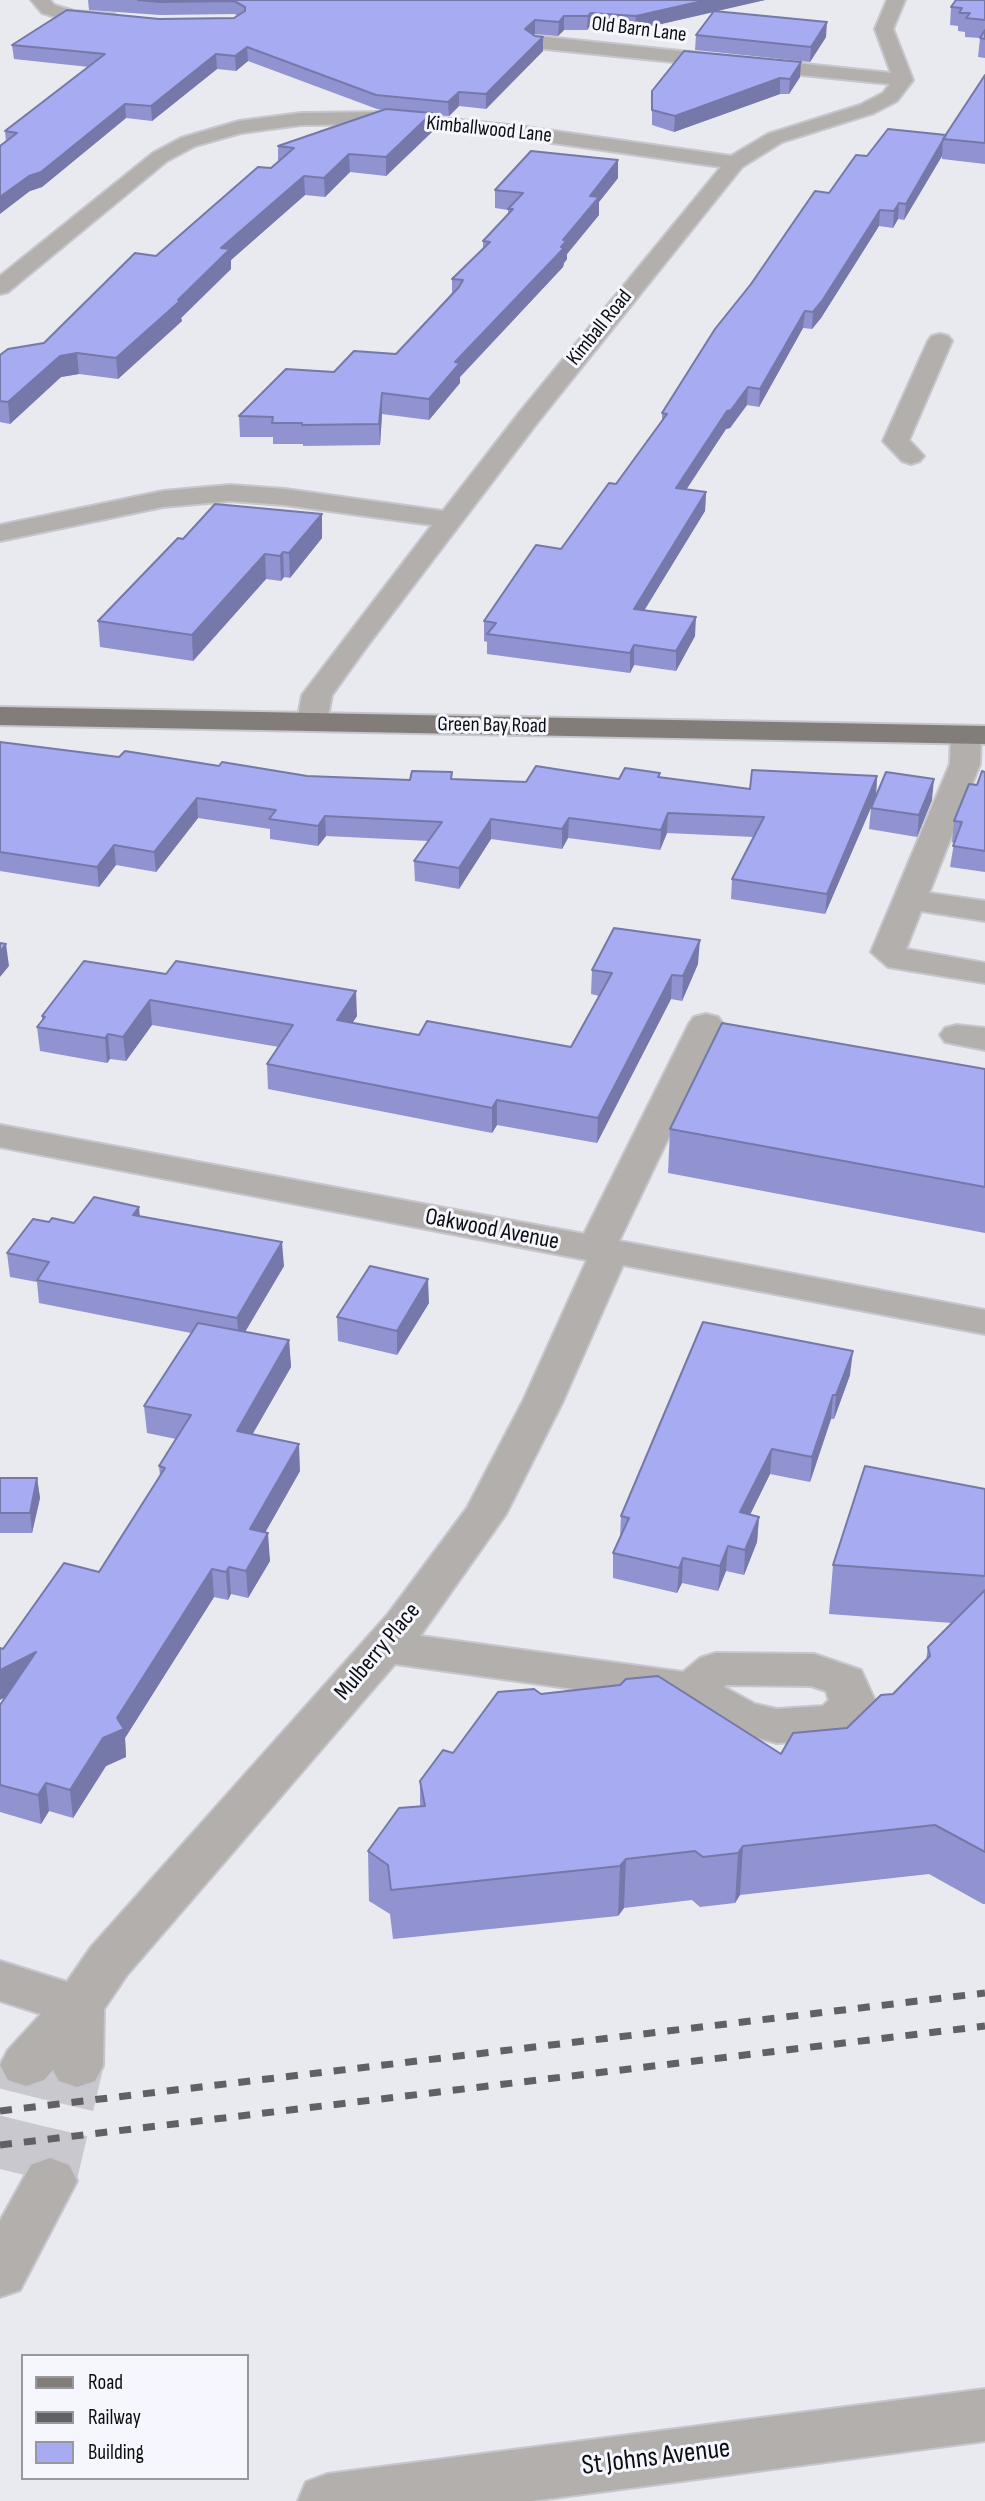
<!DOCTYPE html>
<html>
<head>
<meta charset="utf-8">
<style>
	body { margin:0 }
	#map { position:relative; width:985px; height:2501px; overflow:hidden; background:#e9e9f0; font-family:"Sofia Sans Condensed",sans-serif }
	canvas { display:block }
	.legend { position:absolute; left:21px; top:2354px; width:228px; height:126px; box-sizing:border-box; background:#f6f7fe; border:2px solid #98999e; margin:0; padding:9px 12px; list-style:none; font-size:21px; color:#0c0d0f }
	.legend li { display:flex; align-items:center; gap:14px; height:35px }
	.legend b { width:35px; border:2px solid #98999e }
</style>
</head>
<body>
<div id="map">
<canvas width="985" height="2501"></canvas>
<ul class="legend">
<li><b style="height:9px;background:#827d79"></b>Road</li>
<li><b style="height:9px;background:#616165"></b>Railway</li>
<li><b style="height:19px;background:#a7abf1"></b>Building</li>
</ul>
</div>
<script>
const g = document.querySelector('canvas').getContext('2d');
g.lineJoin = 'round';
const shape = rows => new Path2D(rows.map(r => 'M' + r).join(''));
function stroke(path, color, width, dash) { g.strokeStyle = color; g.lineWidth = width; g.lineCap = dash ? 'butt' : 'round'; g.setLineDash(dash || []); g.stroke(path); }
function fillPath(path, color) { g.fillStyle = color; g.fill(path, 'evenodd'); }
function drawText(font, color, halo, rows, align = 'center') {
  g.font = font + ' "Sofia Sans Condensed",sans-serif'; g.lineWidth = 6; g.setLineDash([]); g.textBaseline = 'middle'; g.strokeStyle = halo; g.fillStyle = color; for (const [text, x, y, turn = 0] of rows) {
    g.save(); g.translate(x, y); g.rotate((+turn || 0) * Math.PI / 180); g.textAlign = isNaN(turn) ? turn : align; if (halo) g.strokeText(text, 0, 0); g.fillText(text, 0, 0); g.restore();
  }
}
stroke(shape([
	[0,2169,26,2065],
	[50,2181,77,2066]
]), '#c8c8ce', 52, [52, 26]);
const minor = shape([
	[31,0,50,0,54,5,74,11,114,14,123,20,114,26,73,22,42,13,31,0],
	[887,0,905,0,893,29,913,80,897,101,874,113,782,142,742,167,537,423,365,649,332,695,327,722,323,728,312,731,301,728,297,722,302,695,432,525,285,505,230,501,163,507,0,541,0,525,163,491,230,485,285,489,443,511,519,413,721,167,518,138,383,124,301,125,241,133,195,146,167,161,8,292,0,294,0,276,153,153,181,138,239,121,301,113,383,112,518,126,731,156,768,134,860,105,883,93,890,84,536,48,527,42,536,36,891,73,875,29,887,0],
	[940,334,948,336,952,341,909,440,924,456,920,461,911,464,902,461,883,441,928,341,932,336,940,334],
	[966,726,977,729,981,735,980,764,929,893,985,901,985,921,921,911,906,949,985,963,985,983,888,967,871,952,950,764,951,735,955,729,966,726],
	[706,1014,718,1017,723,1024,619,1241,985,1310,985,1334,623,1265,563,1401,506,1514,420,1636,683,1672,700,1658,716,1653,814,1654,861,1670,877,1705,870,1717,850,1734,834,1739,777,1743,725,1729,682,1704,395,1664,127,1975,104,2009,103,2066,95,2081,77,2087,59,2081,53,2070,44,2080,26,2086,8,2080,0,2065,8,2050,41,2014,0,2001,0,1961,67,1982,91,1947,388,1614,467,1508,523,1401,587,1260,0,1147,0,1125,584,1234,689,1024,694,1017,706,1014],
	[726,1685,811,1686,826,1691,829,1700,823,1706,777,1709,755,1704,724,1687,726,1685],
	[957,1025,985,1028,985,1050,945,1042,940,1035,945,1028,957,1025],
	[50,2158,69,2165,77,2181,20,2290,0,2297,0,2221,31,2165,50,2158],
	[985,2389,985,2441,531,2501,298,2501,306,2482,327,2474,985,2389]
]);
const major = shape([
	[0,707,985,726,985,744,0,725,0,707]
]);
stroke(minor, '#c6c6cc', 4);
stroke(major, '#c6c6cc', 4);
fillPath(minor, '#b2afad');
fillPath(major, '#827d79');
stroke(shape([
	[0,2111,985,1993],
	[0,2145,985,2026]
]), '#616165', 7, [12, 12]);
fillPath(shape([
	[88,0,765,0,716,11,826,37,810,62,695,50,696,35,714,12,635,30,590,26,587,30,564,30,558,36,535,34,533,35,535,36,543,37,543,51,486,109,459,106,449,116,432,115,432,132,386,176,350,172,325,197,305,195,231,260,231,269,181,318,182,321,118,379,79,374,61,377,10,424,0,422,0,355,44,343,156,256,271,168,278,162,278,146,382,110,377,109,248,61,236,71,217,69,152,121,126,118,42,187,30,191,6,142,5,131,89,67,14,59,12,45,159,19,234,18,237,16,235,14,160,15,89,10],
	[985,0,985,58,978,57,980,38,965,37,965,32,958,31,958,26,950,25,951,7],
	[684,51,800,77,789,94,780,94,674,132,652,125,652,91],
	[985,75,985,164,942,159,942,156,904,220,898,219,893,228,879,226,821,318,812,329,803,328,759,407,747,405,730,428,726,429,686,489,706,492,705,511,644,610,695,636,676,671,634,665,630,673,487,654,487,642,484,641,484,621,561,549,616,484,662,421,662,413,829,193,867,156,946,135],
	[618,178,599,202,599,215,567,254,567,259,564,263,563,267,460,377,460,383,429,420,382,414,380,445,303,446,303,444,273,444,273,437,240,437,239,416,334,372,396,354,452,293,452,279,483,248,483,241,508,214,508,210,495,208,495,190],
	[322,538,290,578,284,577,281,581,266,579,193,661,100,647,98,621,183,539],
	[0,742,119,757,307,776,410,780,452,779,526,782,659,777,750,789,877,776,876,796,825,914,731,899,732,879,754,837,667,833,660,850,568,838,562,849,491,839,459,889,415,881,414,861,429,841,326,836,318,846,270,839,270,829,198,818,156,872,116,865,99,887,0,871],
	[985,772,985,872,950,867,954,843,952,842,954,821],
	[932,800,917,837,869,829,871,808],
	[84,961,357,1016,352,1023,419,1035,571,1047,599,996,591,994,592,970,698,964,682,1001,671,999,597,1143,497,1125,492,1133,268,1089,267,1064,279,1047,152,1025,126,1061,110,1059,107,1063,40,1051,37,1027,42,1020,42,1016],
	[985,1069,985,1233,668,1173,670,1129],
	[140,1217,284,1266,245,1332,289,1340,291,1367,252,1434,300,1471,265,1532,270,1561,248,1598,231,1594,228,1600,214,1597,125,1738,126,1757,106,1766,73,1818,49,1811,41,1824,0,1812,0,1705,5,1697,3,1649,99,1572,160,1476,159,1466,176,1439,147,1433,144,1406,191,1333,39,1303,37,1282,10,1277,7,1253,49,1222,74,1223],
	[429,1303,397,1355,338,1341,337,1317],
	[850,1375,834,1419,831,1419,810,1482,770,1474,750,1515,759,1517,757,1542,744,1575,726,1571,718,1591,682,1583,677,1593,613,1578,613,1553,620,1538,621,1516],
	[0,1478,37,1478,40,1498,32,1533,0,1533],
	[985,1489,985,1904,983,1904,929,1874,740,1895,735,1903,700,1907,692,1900,624,1908,618,1916,393,1939,390,1914,369,1901,368,1851,420,1806,420,1781,453,1753,541,1694,781,1754,847,1728,893,1694,926,1660,928,1647,952,1623,829,1614,833,1565]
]), '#9093cf');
fillPath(shape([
	[707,0,765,0,635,30,636,16],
	[591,13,590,26,587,30,588,16],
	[564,16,564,30,558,36,559,22],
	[535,20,535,34,525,43,525,29],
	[827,22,826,37,810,62,811,47],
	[543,37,543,51,486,109,486,94],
	[247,47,248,61,236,71,235,56],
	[216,54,217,69,152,121,151,106],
	[801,62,800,77,789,94,790,79],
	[780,78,780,94,674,132,675,116],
	[459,92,459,106,449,116,448,102],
	[125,104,126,118,42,187,30,191,0,214,0,197],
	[432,113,432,132,386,176,386,157],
	[943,140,942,156,904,220,906,204],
	[349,154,350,172,325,197,324,178],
	[618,160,618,178,599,202,599,215,567,254,567,259,564,263,563,267,460,377,460,383,429,420,429,399,455,362,563,240,590,196],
	[304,176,305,195,231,260,231,269,181,318,182,321,118,379,116,358,178,300,221,248],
	[899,203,898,219,893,228,894,211],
	[880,210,879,226,821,318,812,329,813,312],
	[805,311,803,328,759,407,760,389],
	[77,353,79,374,61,377,10,424,8,402,60,356],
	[748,387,747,405,730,428,726,429,675,507,676,488,727,411],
	[382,393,382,414,380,445,379,424],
	[706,492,705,511,633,629,634,609],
	[322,514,322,538,290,578,289,553],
	[283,552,284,577,281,581,280,556],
	[265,554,266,579,193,661,192,635],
	[696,617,695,636,676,671,676,651],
	[634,645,634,665,630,673,630,653],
	[877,776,876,796,825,914,827,894],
	[934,779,932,800,917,837,919,815],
	[197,798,198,818,156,872,154,852],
	[668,813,667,833,660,850,661,830],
	[325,816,326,836,318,846,318,826],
	[569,818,568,838,562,849,562,829],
	[491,819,491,839,459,889,459,868],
	[114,845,116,865,99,887,97,867],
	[700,940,698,964,682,1001,683,976],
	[6,944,9,966,0,977,0,952],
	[672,975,671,999,597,1143,598,1118],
	[356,991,357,1016,338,1045,337,1020],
	[150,1000,152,1025,126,1061,123,1037],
	[108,1034,110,1059,107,1063,105,1038],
	[497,1100,497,1125,492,1133,492,1108],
	[139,1207,141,1230,133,1215],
	[282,1242,284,1266,239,1342,237,1318],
	[428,1279,429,1303,397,1355,397,1331],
	[289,1340,291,1367,239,1458,237,1431],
	[853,1351,850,1375,834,1419,836,1395],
	[833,1395,831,1419,810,1482,812,1457],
	[299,1444,300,1471,252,1556,250,1529],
	[772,1449,770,1474,739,1537,740,1512],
	[37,1478,40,1498,32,1533,30,1513],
	[759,1517,757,1542,744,1575,745,1550],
	[268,1533,270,1561,248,1598,246,1571],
	[728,1546,726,1571,718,1591,720,1566],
	[683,1558,682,1583,677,1593,679,1568],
	[229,1567,231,1594,228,1600,226,1572],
	[212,1569,214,1597,125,1738,126,1757,106,1766,73,1818,70,1790],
	[36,1652,40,1680,0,1700,0,1670],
	[46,1783,49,1811,41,1824,38,1795],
	[743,1846,740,1895,735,1903,738,1853],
	[626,1859,624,1908,618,1916,620,1866]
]), '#7578a9');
const building = shape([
	[138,0,707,0,636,16,591,13,588,16,564,16,559,22,535,20,525,29,535,36,543,37,486,94,459,92,448,102,376,95,247,47,235,56,216,54,151,106,125,104,41,172,29,176,0,197,0,146,17,133,5,131,105,54,12,45,67,10,159,19,234,18,245,11,245,7,234,1,159,2,138,0],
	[956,0,985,0,985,20,966,18,970,13,959,13,962,8,951,7,956,0],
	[714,11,827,22,811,47,696,35,714,11],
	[985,30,985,39,980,38,985,30],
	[684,51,801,62,790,79,780,78,675,116,652,110,652,91,684,51],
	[985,75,985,143,943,139,985,75],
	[386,109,432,113,386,157,349,154,324,178,304,176,221,248,230,249,178,300,180,301,116,358,77,353,60,356,8,402,0,401,0,355,8,349,44,343,135,253,156,256,258,167,271,168,294,148,278,146,386,109],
	[888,129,946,135,906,204,899,203,894,211,880,210,822,301,813,312,805,311,760,389,748,387,731,410,727,411,676,488,706,492,634,609,696,617,676,651,634,645,630,653,487,634,496,623,484,621,536,545,561,549,609,483,616,484,667,414,662,413,715,329,751,284,815,191,829,193,856,155,867,156,888,129],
	[531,151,618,160,590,196,599,197,563,240,567,240,561,247,564,248,455,362,460,363,429,399,382,393,379,424,302,425,302,423,272,423,273,417,239,416,286,369,334,372,354,351,396,354,459,287,463,280,452,279,490,242,483,241,513,209,508,209,523,193,495,190,531,151],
	[215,504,322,514,289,553,283,552,280,556,265,554,192,635,98,621,178,538,183,539,215,504],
	[0,742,119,757,125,751,219,766,222,762,307,776,410,780,412,771,452,772,451,779,526,782,536,766,619,779,625,768,660,773,658,777,750,789,752,770,877,776,827,894,732,879,764,817,668,813,661,830,569,818,562,829,491,819,459,868,414,861,442,822,325,816,318,826,269,819,276,810,197,798,154,852,114,845,97,867,0,852,0,742],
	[982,771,985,772,985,851,953,846,962,822,954,821,969,784,977,785,982,771],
	[886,772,934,779,919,815,871,808,886,772],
	[614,928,700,940,683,976,672,975,598,1118,497,1100,492,1108,267,1064,293,1025,150,1000,123,1037,108,1034,105,1038,37,1027,45,1017,42,1016,84,961,166,974,176,961,356,991,337,1020,419,1035,427,1021,571,1047,612,973,592,970,614,928],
	[0,943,6,944,0,952,0,943],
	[722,1023,985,1069,985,1187,670,1129,722,1023],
	[94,1197,139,1207,133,1215,282,1242,237,1318,37,1280,49,1262,7,1253,33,1219,49,1222,52,1218,74,1223,94,1197],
	[370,1266,428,1279,397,1331,337,1317,370,1266],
	[703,1322,853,1351,836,1395,833,1395,812,1457,772,1449,740,1512,759,1517,745,1550,728,1546,720,1566,683,1558,679,1568,613,1553,629,1518,621,1516,703,1322],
	[198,1323,289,1340,237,1431,299,1444,250,1529,268,1533,246,1571,229,1567,226,1572,212,1569,117,1718,124,1729,103,1738,70,1790,46,1783,38,1795,0,1785,0,1705,36,1652,0,1670,0,1648,3,1649,64,1563,99,1572,165,1468,159,1466,191,1415,144,1406,198,1323],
	[865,1466,985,1489,985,1576,833,1565,865,1466],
	[0,1478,37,1478,30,1513,0,1513,0,1478],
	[985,1590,985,1852,935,1825,743,1846,738,1853,703,1857,695,1851,626,1859,620,1866,391,1890,388,1865,368,1851,399,1808,425,1806,420,1781,443,1750,453,1753,498,1692,534,1689,541,1694,620,1685,626,1679,658,1676,781,1754,793,1733,847,1728,881,1695,893,1694,930,1656,928,1647,985,1590]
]);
fillPath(building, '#a7abf1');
stroke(building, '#7578a9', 2);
drawText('21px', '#0c0d0f', '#f6f7fe', [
	["Old Barn Lane",639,30,7],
	["Kimballwood Lane",489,130,6],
	["Kimball Road",600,328,-51],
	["Green Bay Road",492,726,1]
]);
drawText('24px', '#0c0d0f', '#f6f7fe', [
	["Oakwood Avenue",492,1230,11],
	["Mulberry Place",378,1652,-50]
]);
drawText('28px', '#0c0d0f', '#f6f7fe', [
	["St Johns Avenue",656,2458,-7]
]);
</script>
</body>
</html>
